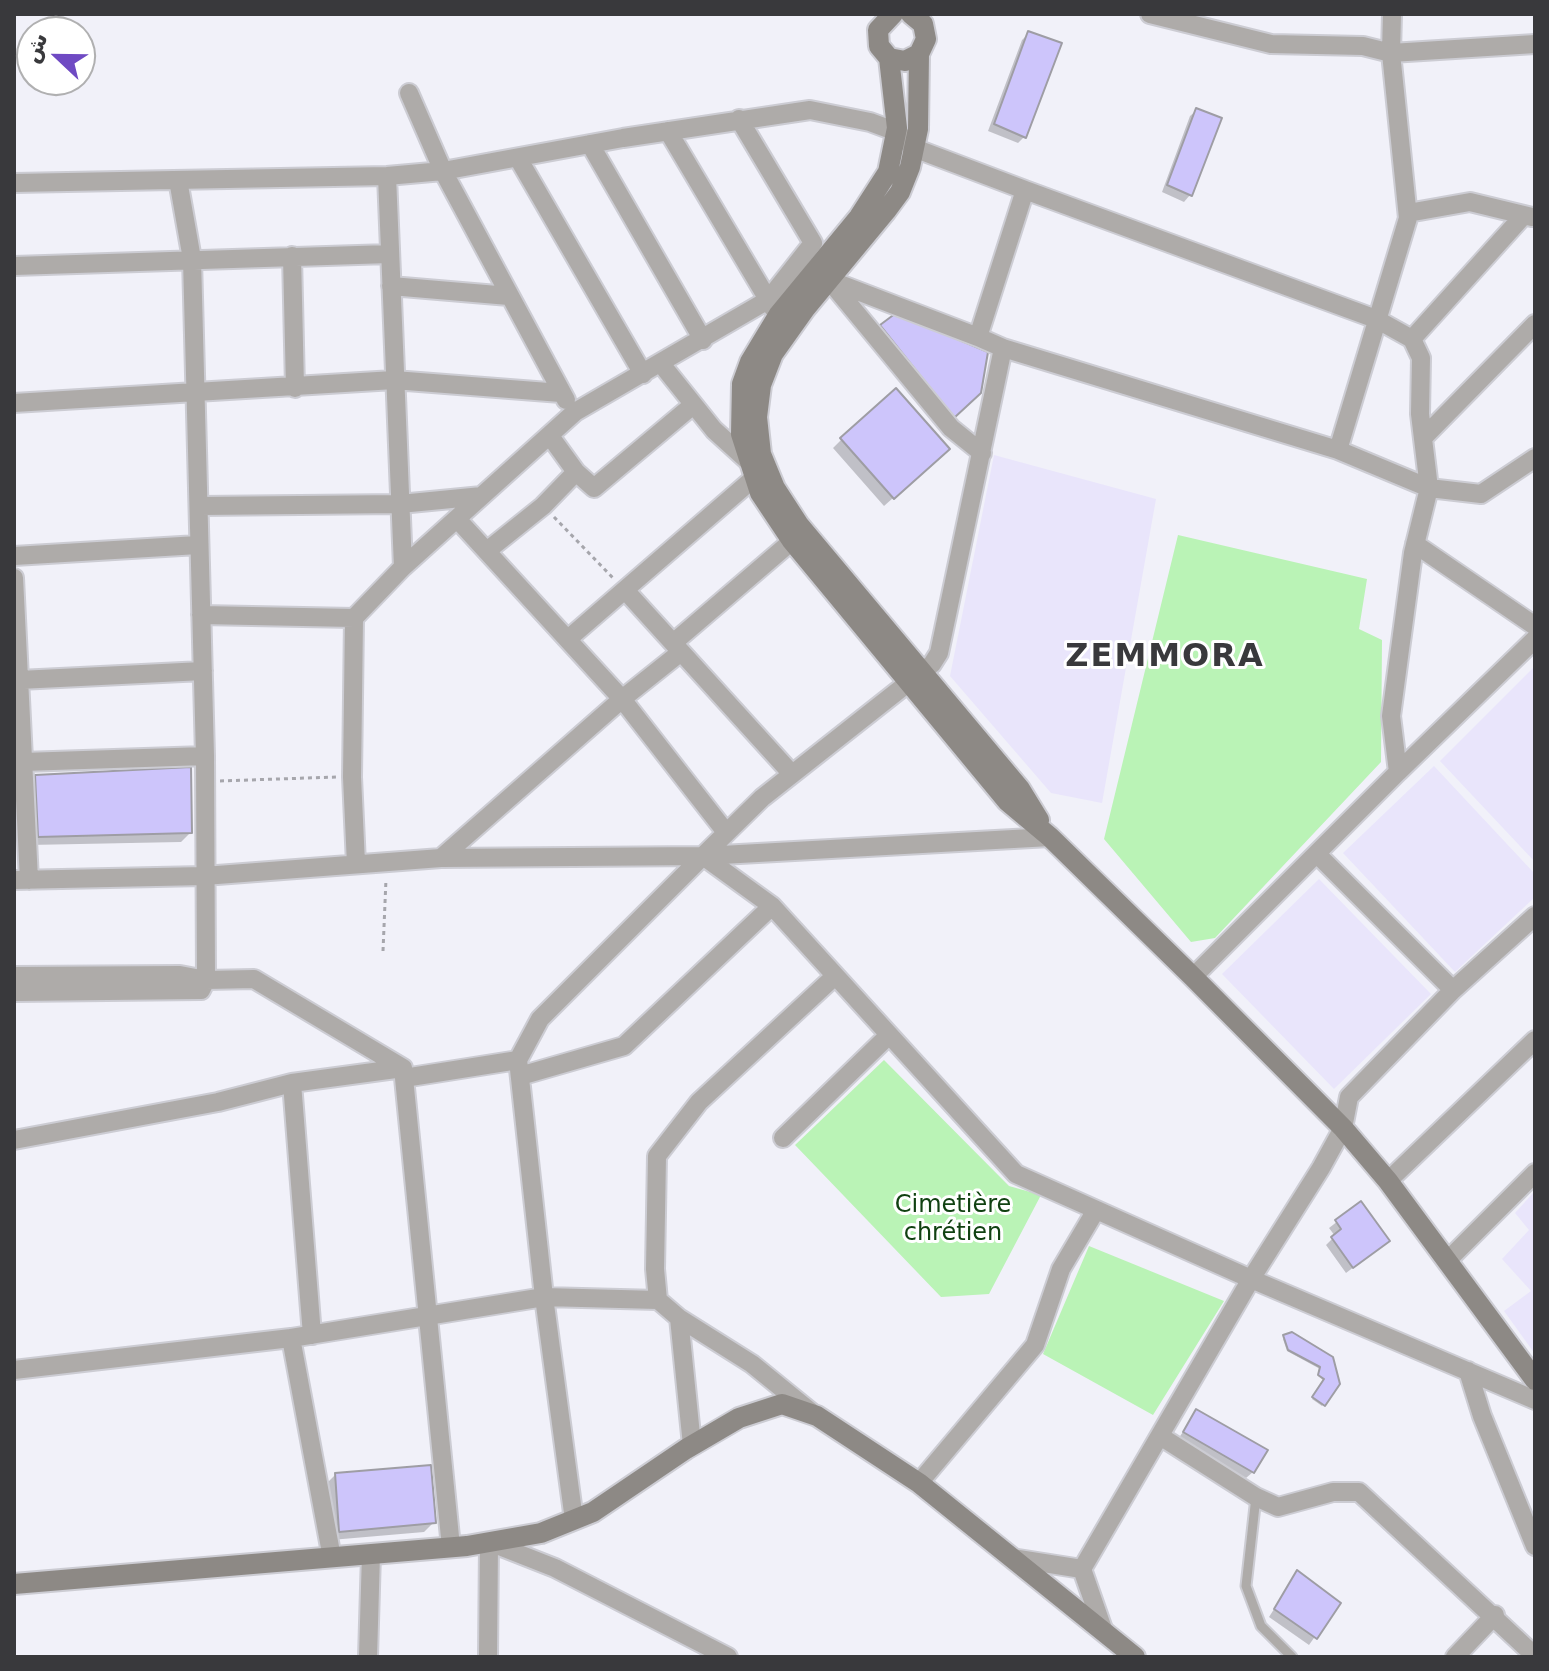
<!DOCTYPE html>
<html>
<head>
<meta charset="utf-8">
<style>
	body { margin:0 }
	#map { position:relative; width:1549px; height:1671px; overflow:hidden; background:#f1f1f9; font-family:"DejaVu Sans","Noto Naskh Arabic",sans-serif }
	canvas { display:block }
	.frame { position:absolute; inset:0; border:16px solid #39393c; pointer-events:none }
	.north { position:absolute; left:16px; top:16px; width:80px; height:80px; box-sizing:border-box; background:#fff; border:2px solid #b0b0b1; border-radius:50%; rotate:292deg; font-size:22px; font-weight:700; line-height:32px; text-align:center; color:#39393c }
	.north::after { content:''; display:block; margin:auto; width:28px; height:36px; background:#6f4ac3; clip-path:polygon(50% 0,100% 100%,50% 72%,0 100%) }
</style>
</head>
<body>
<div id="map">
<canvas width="1549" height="1671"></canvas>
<div class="frame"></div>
<div class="north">ش</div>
</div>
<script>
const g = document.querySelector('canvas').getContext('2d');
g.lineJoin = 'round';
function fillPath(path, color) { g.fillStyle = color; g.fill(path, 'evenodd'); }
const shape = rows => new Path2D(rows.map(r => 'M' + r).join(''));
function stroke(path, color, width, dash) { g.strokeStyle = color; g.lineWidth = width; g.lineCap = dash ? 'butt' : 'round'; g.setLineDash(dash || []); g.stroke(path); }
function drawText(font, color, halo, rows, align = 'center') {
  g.font = font + ' "DejaVu Sans",sans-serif'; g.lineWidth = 6; g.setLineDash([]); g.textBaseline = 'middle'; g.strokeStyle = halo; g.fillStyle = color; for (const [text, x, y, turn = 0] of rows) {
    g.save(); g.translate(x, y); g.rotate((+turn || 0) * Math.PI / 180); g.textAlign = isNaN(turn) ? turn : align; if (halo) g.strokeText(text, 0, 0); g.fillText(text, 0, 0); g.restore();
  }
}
fillPath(shape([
	[994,455,1156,499,1102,803,1051,793,950,676],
	[1535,666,1535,862,1440,761],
	[1434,766,1535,874,1535,897,1455,972,1343,853],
	[1319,879,1431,994,1334,1089,1222,974],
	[1533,1193,1535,1196,1535,1354,1504,1311,1531,1291,1502,1259,1529,1230,1515,1213]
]), '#e9e5fb');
fillPath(shape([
	[1178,535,1367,579,1359,629,1382,640,1381,762,1215,938,1191,942,1104,839],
	[884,1060,1009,1186,1041,1195,989,1294,941,1297,795,1145],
	[1089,1246,1224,1301,1153,1415,1043,1354]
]), '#baf3b6');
fillPath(shape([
	[1029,33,1024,137,1018,143,988,131,1022,40],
	[1197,110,1220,119,1190,195,1184,202,1162,192,1190,116],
	[881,326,986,353,944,426,872,335],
	[842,439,938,458,884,506,833,448],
	[36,777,190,833,181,842,29,845,27,786],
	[1361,1203,1388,1241,1346,1273,1326,1245,1335,1236,1329,1228],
	[1292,1334,1338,1383,1322,1406,1312,1399,1324,1381,1318,1376,1320,1369,1287,1351,1283,1339],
	[1197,1412,1253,1472,1246,1478,1178,1439],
	[335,1475,433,1523,424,1532,331,1540,326,1484],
	[1297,1573,1338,1604,1309,1645,1269,1617]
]), '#0003');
const building = shape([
	[1028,31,1062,43,1026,138,994,124,1028,31],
	[1196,108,1222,118,1192,196,1167,185,1196,108],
	[896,313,988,352,981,393,954,418,880,325,896,313],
	[896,388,950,449,894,499,840,438,896,388],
	[191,767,192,833,38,837,35,775,191,767],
	[1361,1201,1390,1241,1353,1268,1331,1237,1341,1229,1335,1220,1361,1201],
	[1292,1332,1333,1357,1340,1384,1325,1406,1312,1397,1324,1379,1318,1375,1320,1367,1288,1350,1283,1335,1292,1332],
	[1196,1409,1268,1450,1254,1473,1183,1432,1196,1409],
	[431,1465,436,1523,339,1532,335,1473,431,1465],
	[1297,1570,1341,1603,1317,1639,1274,1609,1297,1570]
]);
fillPath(building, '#cdc5fb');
stroke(building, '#9e9da4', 2);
const service = shape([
	[1256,1497,1246,1586,1261,1626,1292,1657]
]);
const minor = shape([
	[1150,14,1271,44,1363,46,1391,53,1535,44],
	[409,93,443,171,566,400],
	[668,131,773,308],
	[590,144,703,340],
	[518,158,643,374],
	[387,176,403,567],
	[178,180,192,259,205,756,206,980,254,979,403,1068,451,1547],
	[14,183,387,176,443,171,623,138,810,110,870,122,897,132,914,148,1025,190],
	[1408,213,1470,202,1532,217],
	[292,256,295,388],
	[14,266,389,254],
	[829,280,951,428,982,453],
	[829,280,978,337],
	[391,286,509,296],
	[1412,339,1524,215],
	[1003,348,1338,450,1429,488,1481,494,1535,458],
	[662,365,714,430,747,460],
	[14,403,394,380,561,393],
	[550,436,576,472,594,488,693,405],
	[1423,438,1535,324],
	[1338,450,1408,218,1391,53,1392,14],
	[200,506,400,504,482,496],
	[458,520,622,699,725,831],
	[1415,544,1535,626],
	[488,550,543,506,576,472],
	[14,556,198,545],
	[14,578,29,880],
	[625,590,791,773],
	[201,615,354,618,403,567,575,412,768,300,813,243,739,119],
	[354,618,352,777,356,864],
	[568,639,754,478],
	[673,643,792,541],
	[19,680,203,671],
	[23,762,205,756],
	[1317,854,1453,990],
	[703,856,762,798,932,664,939,653,1003,348,978,337,1025,190,1376,319,1412,339,1421,358,1420,414,1429,488,1413,553,1391,716,1398,772,1535,639],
	[441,858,622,699,681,652],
	[14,880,204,876,441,858,703,856,1050,837],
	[14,976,180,975,206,980,201,990,14,992],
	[1193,977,1398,772],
	[520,1076,624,1046,772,906],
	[404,1078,518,1060],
	[783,1138,888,1036],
	[14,1140,218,1102,292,1083],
	[1388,1181,1535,1040],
	[1447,1261,1535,1173],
	[658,1300,679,1318,752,1364,811,1412],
	[679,1318,692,1445],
	[312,1335,292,1083,403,1068],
	[291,1338,544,1297,658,1300,655,1269,657,1156,699,1102,835,976],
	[14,1370,291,1338,332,1558],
	[1468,1371,1482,1416,1535,1546],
	[1160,1436,1256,1497,1278,1507,1333,1492,1359,1492,1535,1656],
	[919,1483,1035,1345,1061,1269,1096,1210],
	[574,1520,544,1297,518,1060,540,1019,703,856,772,906,1016,1174,1251,1279,1321,1168,1343,1128,1349,1097,1453,990,1535,916],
	[1012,1558,1082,1569,1104,1632],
	[1082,1569,1251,1279,1535,1400],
	[368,1657,371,1554],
	[488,1657,489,1542,555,1568,728,1657],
	[1455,1657,1495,1615]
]);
const secondary = shape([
	[893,14,878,30,879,46,889,58,905,61,919,54,926,39,923,24,911,14],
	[919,54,918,129,910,167,900,192,886,211,805,309,773,354,761,385,757,417,761,454,775,488,799,525,1020,789,1039,820],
	[889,58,897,128,888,172,859,217,779,314,750,362,742,384,741,434,760,493,792,541,1007,801,1050,837,1193,977,1343,1128,1388,1181,1535,1380],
	[14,1584,467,1546,541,1533,593,1512,686,1449,739,1418,782,1404,817,1416,919,1483,1135,1657]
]);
stroke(service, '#ccccd3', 13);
stroke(minor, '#ccccd3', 22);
stroke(secondary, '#ccccd3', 24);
stroke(shape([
	[554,517,613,578],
	[220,781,336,777],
	[383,951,386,879]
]), '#a6a6ac', 3, [4, 4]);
stroke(service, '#aeaba9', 9);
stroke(minor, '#aeaba9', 18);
stroke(secondary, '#8d8985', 20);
drawText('24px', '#104111', '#fff', [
	["Cimetière",953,1206],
	["chrétien",953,1234]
]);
g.letterSpacing = '2px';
drawText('bold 32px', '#39393c', '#fff', [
	["ZEMMORA",1165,658]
]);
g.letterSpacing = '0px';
</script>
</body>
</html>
